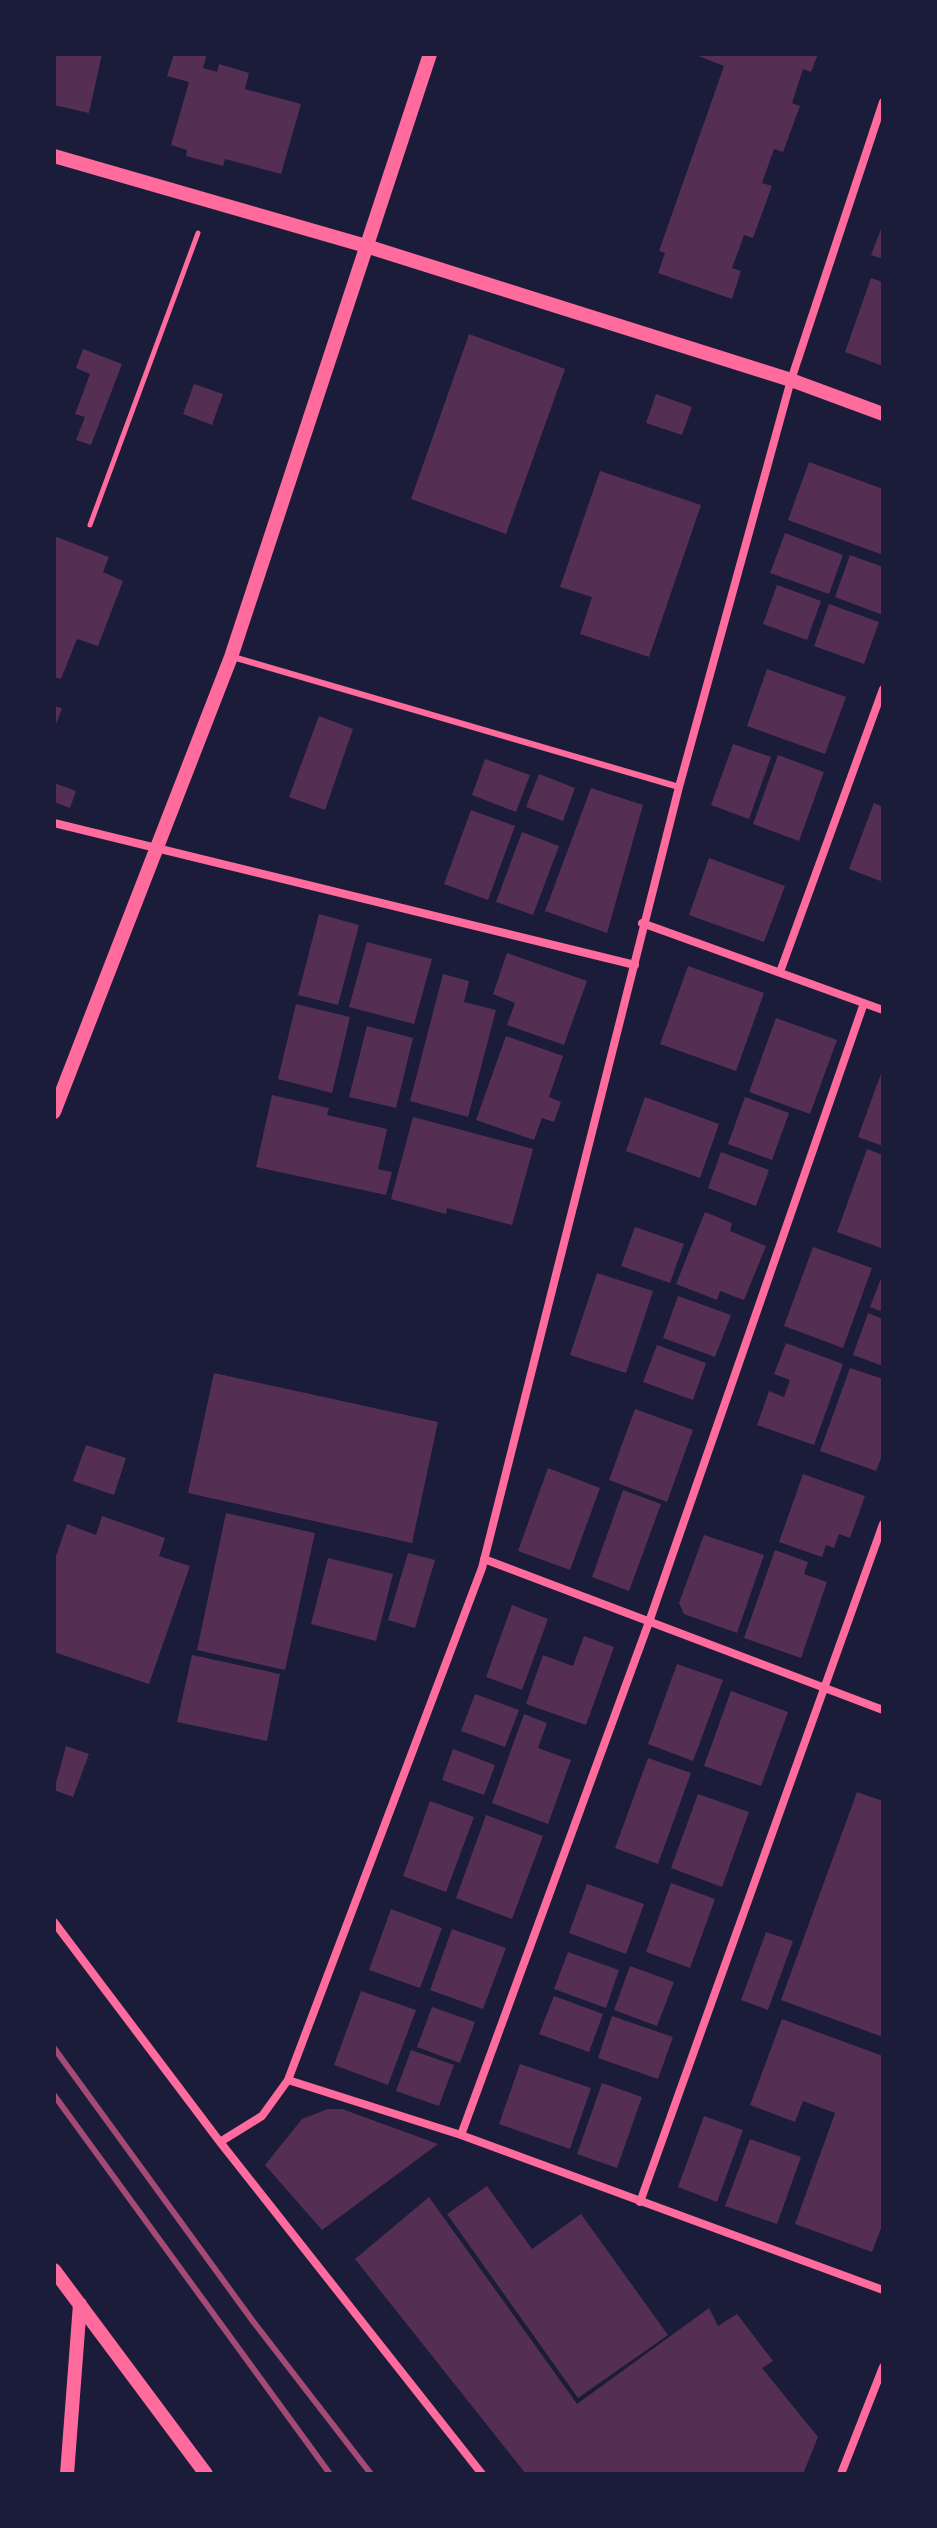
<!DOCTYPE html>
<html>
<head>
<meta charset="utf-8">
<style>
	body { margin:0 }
	#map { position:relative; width:937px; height:2528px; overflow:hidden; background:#1b1b3a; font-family:Ubuntu,sans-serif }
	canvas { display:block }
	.frame { position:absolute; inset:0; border:56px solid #1b1b3a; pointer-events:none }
</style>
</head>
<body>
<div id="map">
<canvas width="937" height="2528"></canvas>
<div class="frame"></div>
</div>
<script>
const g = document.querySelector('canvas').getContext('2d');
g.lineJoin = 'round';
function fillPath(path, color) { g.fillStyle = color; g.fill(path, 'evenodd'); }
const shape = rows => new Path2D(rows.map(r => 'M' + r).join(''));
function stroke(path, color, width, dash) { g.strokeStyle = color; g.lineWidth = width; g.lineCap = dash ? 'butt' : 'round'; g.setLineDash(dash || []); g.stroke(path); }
fillPath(shape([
	[54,54,102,54,89,113,54,105],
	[174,54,207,54,203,68,217,72,219,64,249,73,245,89,301,104,281,174,225,159,223,166,186,156,187,150,171,145,189,82,167,76],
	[693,54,818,54,811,72,803,69,792,103,800,106,783,152,774,149,762,183,772,186,753,238,744,235,732,268,741,271,732,299,658,273,665,253,659,251,724,66],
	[883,224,883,259,871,255],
	[871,278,883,282,883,366,845,352],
	[469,334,565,369,506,534,411,499],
	[83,349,122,364,91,445,76,440,85,417,75,414,90,374,76,368],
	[194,384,223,394,212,425,183,414],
	[656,394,692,407,682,435,646,423],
	[809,462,883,489,883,555,788,520],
	[600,471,701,505,649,657,580,634,592,597,560,587],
	[785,533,843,555,829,594,770,573],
	[54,536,109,557,103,572,123,581,98,646,77,639,61,679,54,677],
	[850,555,883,567,883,615,835,597],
	[777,585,821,601,807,640,763,624],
	[829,604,879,622,864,664,814,646],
	[767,669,846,697,825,754,747,726],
	[54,706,62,708,54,730],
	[319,716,353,729,325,810,289,797],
	[733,744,771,757,749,819,711,805],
	[778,755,824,772,799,841,753,824],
	[485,759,530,775,516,812,472,795],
	[539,774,575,788,563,821,526,807],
	[54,783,76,791,70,808,54,802],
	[591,788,643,805,607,933,545,911],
	[874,803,883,807,883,882,849,869],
	[471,810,515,826,488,900,444,884],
	[522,832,559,846,533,915,496,902],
	[709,858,785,886,764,942,689,915],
	[319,914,359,925,338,1005,298,995],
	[367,942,432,959,414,1024,349,1007],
	[507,953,587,981,564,1045,507,1025,515,1003,493,994],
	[688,966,764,993,736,1071,660,1044],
	[443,974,469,981,464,1002,496,1010,468,1117,410,1101],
	[296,1004,350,1017,332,1093,278,1079],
	[776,1018,837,1040,810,1114,749,1092],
	[367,1026,413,1038,396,1108,349,1097],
	[506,1036,563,1056,549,1097,561,1102,554,1122,542,1118,534,1140,476,1120],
	[883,1068,883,1146,858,1137],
	[272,1095,329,1108,327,1115,387,1129,378,1169,392,1172,386,1195,256,1167],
	[645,1097,719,1124,700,1178,626,1151],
	[745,1097,789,1113,772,1160,728,1144],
	[413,1117,533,1149,512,1225,447,1208,446,1214,391,1199],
	[867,1149,883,1155,881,1248,837,1232],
	[721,1152,769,1170,756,1206,708,1188],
	[705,1212,732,1223,730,1231,766,1246,744,1300,720,1291,717,1300,676,1284],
	[635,1227,684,1244,670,1283,621,1266],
	[813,1247,872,1268,843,1348,784,1326],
	[597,1273,653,1291,626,1373,570,1355],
	[883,1273,883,1312,870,1307],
	[678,1296,731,1315,715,1357,663,1338],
	[868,1313,883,1319,883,1366,853,1355],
	[786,1343,843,1364,814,1445,757,1425,769,1391,784,1397,790,1380,774,1374],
	[657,1345,706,1363,693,1400,643,1382],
	[850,1368,883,1379,883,1453,876,1471,820,1451],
	[214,1373,438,1422,412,1543,188,1493],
	[635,1409,693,1430,667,1502,609,1480],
	[86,1445,126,1458,114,1495,73,1481],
	[548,1468,600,1488,570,1570,518,1551],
	[803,1474,865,1496,850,1538,839,1534,834,1548,826,1545,822,1557,779,1542],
	[623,1490,661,1504,629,1591,592,1577],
	[226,1513,315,1533,285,1670,197,1650],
	[102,1516,165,1538,159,1556,190,1566,149,1684,54,1652,54,1562,67,1524,96,1535],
	[704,1535,764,1555,737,1633,684,1614,679,1603],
	[775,1550,808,1562,804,1574,827,1582,801,1658,744,1638],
	[408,1553,435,1560,415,1628,388,1620],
	[328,1558,393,1574,376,1641,311,1624],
	[512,1605,548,1619,522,1690,486,1677],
	[584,1636,614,1647,586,1725,526,1704,543,1655,573,1666],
	[192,1655,280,1674,267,1741,177,1722],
	[677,1664,723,1680,693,1761,648,1744],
	[731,1691,788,1712,761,1786,704,1766],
	[475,1694,519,1710,505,1747,461,1731],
	[524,1714,547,1723,538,1748,571,1760,548,1824,492,1803],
	[66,1746,89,1754,73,1797,54,1790],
	[453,1749,495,1765,484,1795,442,1780],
	[648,1758,691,1773,658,1864,615,1848],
	[857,1792,883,1801,883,2037,781,2000],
	[698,1794,749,1812,722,1887,671,1868],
	[430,1801,474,1817,446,1892,403,1876],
	[486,1815,543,1836,512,1919,456,1898],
	[671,1883,715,1899,690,1968,646,1952],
	[587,1884,644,1904,626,1954,569,1933],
	[391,1909,442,1928,420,1988,369,1970],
	[452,1929,506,1948,483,2009,430,1990],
	[766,1932,793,1941,768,2010,741,2000],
	[568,1952,619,1970,606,2008,554,1989],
	[630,1966,674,1982,657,2026,614,2010],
	[361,1991,416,2010,388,2085,334,2065],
	[554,1996,603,2014,589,2052,539,2034],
	[432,2007,475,2022,460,2063,417,2047],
	[612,2016,673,2037,658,2079,598,2058],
	[782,2019,883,2056,883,2223,872,2252,795,2224,835,2113,803,2101,795,2122,750,2105],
	[411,2050,454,2065,439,2106,396,2091],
	[520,2064,591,2088,570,2149,499,2124],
	[602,2083,642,2097,617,2168,577,2154],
	[328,2109,342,2109,438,2144,322,2230,265,2165,302,2119],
	[704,2116,743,2130,717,2202,678,2187],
	[750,2139,801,2157,777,2224,725,2206],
	[487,2186,532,2249,581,2214,668,2335,578,2398,447,2214],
	[429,2197,577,2404,709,2308,718,2326,737,2314,773,2361,762,2368,818,2437,803,2474,526,2474,355,2259]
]), '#542f53');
stroke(shape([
	[90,525,198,233]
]), '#ff6b9d', 5);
stroke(shape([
	[233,657,679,787]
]), '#ff6b9d', 6);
stroke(shape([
	[54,823,635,965],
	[642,923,883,1010],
	[780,972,883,689],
	[484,1559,883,1710],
	[54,1922,220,2142,482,2474],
	[288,2080,461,2135,883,2290],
	[461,2135,649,1622,864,1003],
	[220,2142,262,2116,288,2080,482,1568,679,787,791,380,883,102],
	[640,2202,883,1524],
	[841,2474,883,2367]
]), '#ff6b9d', 8);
stroke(shape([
	[54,156,366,246,791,380,883,414],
	[54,1112,231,657,430,54],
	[54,2270,206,2474],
	[67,2474,80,2304]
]), '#ff6b9d', 14);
stroke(shape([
	[54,2048,252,2320,371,2474],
	[54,2095,330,2474]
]), '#a44b75', 6);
</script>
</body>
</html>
